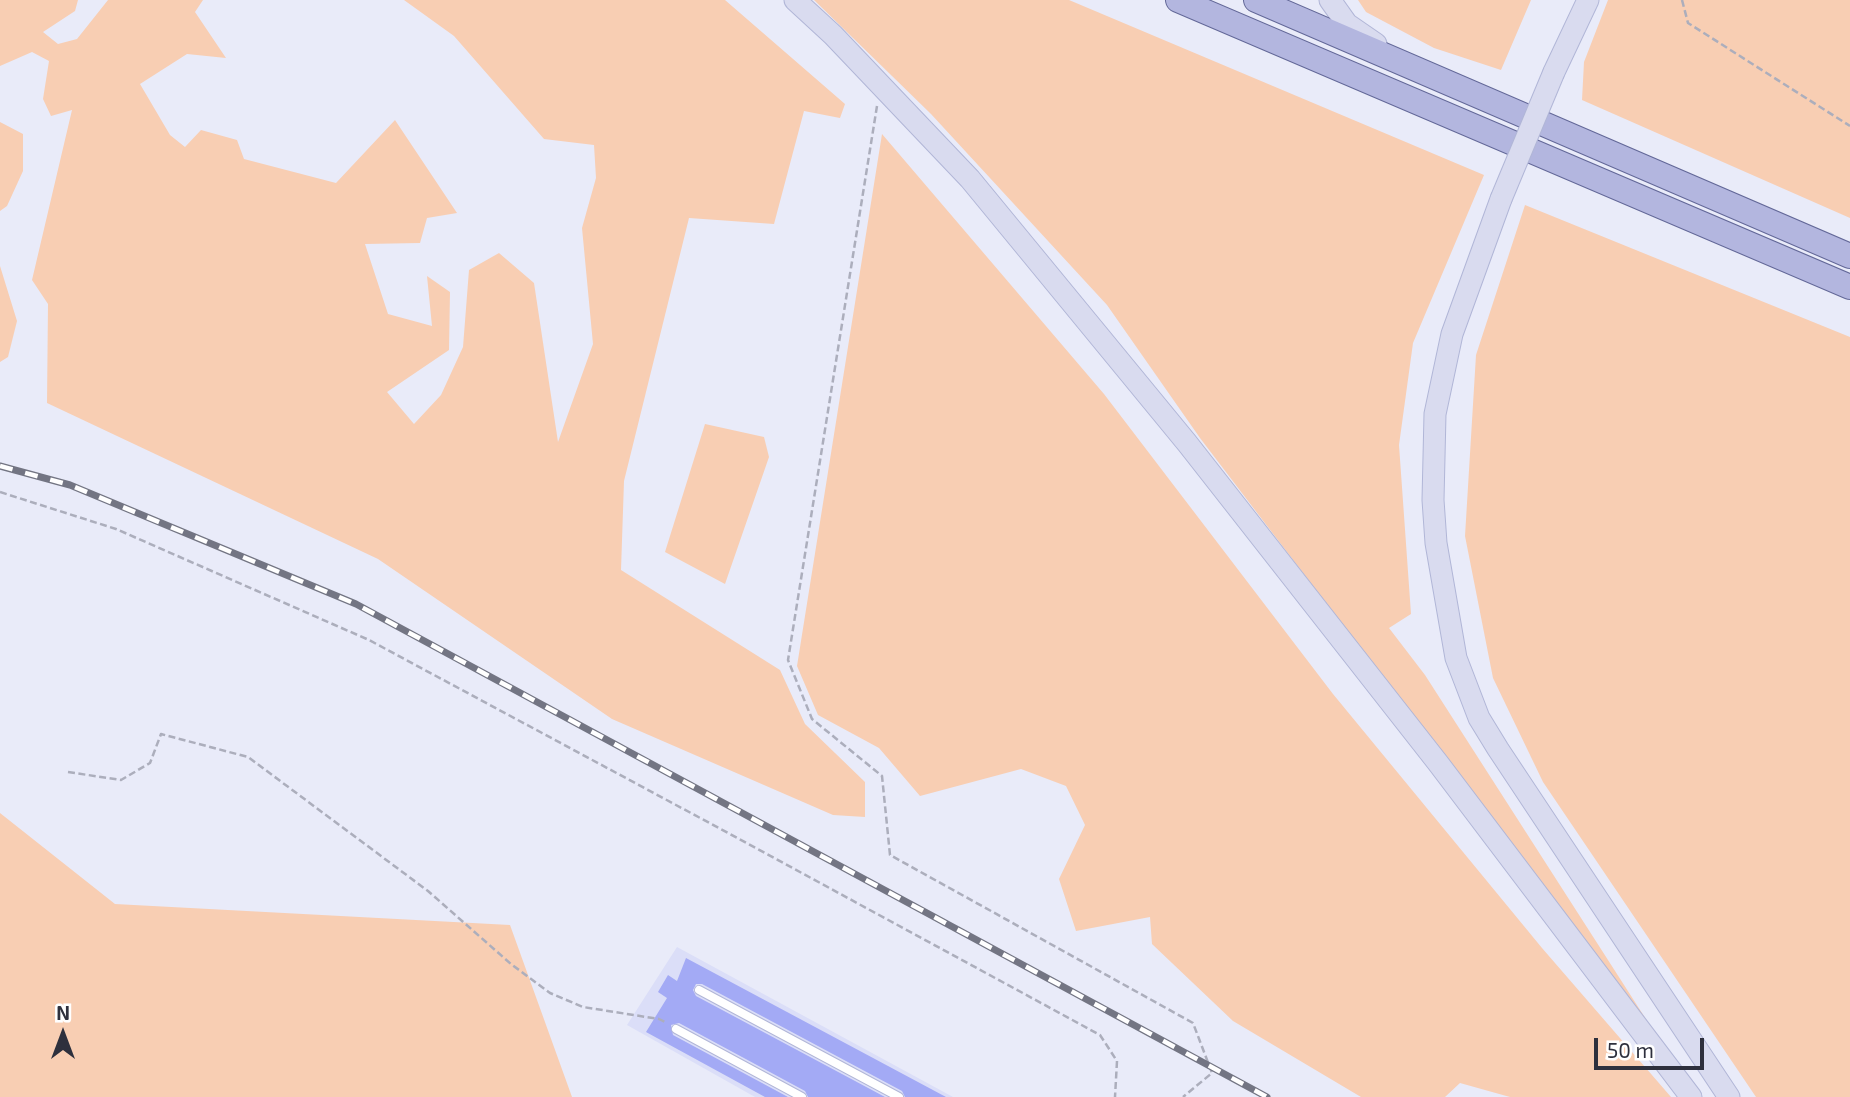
<!DOCTYPE html>
<html>
<head>
<meta charset="utf-8">
<style>
	body { margin:0 }
	#map { position:relative; width:1850px; height:1097px; overflow:hidden; background:#e9ebf9; font-family:"Exo 2",sans-serif }
	canvas { display:block }
	.north { position:absolute; left:28px; top:999px; width:70px; height:70px; -webkit-text-stroke:5px #fff; paint-order:stroke; rotate:0deg; font-size:19px; font-weight:700; line-height:28px; text-align:center; color:#2e303d }
	.north::after { content:''; display:block; margin:auto; width:24px; height:32px; background:#2e303d; clip-path:polygon(50% 0,100% 100%,50% 72%,0 100%) }
	.scale { position:absolute; left:1594px; top:1038px; width:110px; height:32px; box-sizing:border-box; border:4px solid #2e303d; border-top:0; padding-left:9px; font-size:21px; line-height:24px; white-space:nowrap; color:#2e303d; -webkit-text-stroke:5px #fff; paint-order:stroke }
</style>
</head>
<body>
<div id="map">
<canvas width="1850" height="1097"></canvas>
<div class="north">N</div>
<div class="scale">50 m</div>
</div>
<script>
const g = document.querySelector('canvas').getContext('2d');
g.lineJoin = 'round';
function fillPath(path, color) { g.fillStyle = color; g.fill(path, 'evenodd'); }
const shape = rows => new Path2D(rows.map(r => 'M' + r).join(''));
function stroke(path, color, width, dash) { g.strokeStyle = color; g.lineWidth = width; g.lineCap = dash ? 'butt' : 'round'; g.setLineDash(dash || []); g.stroke(path); }
fillPath(shape([
	[677,947,953,1097,755,1097,627,1025]
]), '#dbdef8');
fillPath(shape([
	[0,0,78,0,75,11,43,32,58,44,77,39,108,0,203,0,195,12,226,58,187,54,140,84,170,135,185,147,201,130,237,140,244,159,336,183,395,120,457,213,427,218,420,243,365,244,388,314,432,326,427,276,450,292,449,350,387,392,414,424,441,395,463,347,469,270,499,253,534,283,558,442,593,344,582,228,596,178,594,145,544,139,454,36,404,0,725,0,845,104,840,118,804,111,774,224,689,218,624,481,621,570,780,670,805,724,865,782,865,817,833,815,612,719,378,559,47,403,48,304,32,280,72,110,51,116,43,99,49,61,32,52,0,66],
	[814,0,1069,0,1484,175,1413,343,1399,445,1411,614,1389,628,1425,675,1660,1041,1200,438,1107,305,931,114],
	[1358,0,1531,0,1501,70,1434,48,1366,12],
	[1608,0,1850,0,1850,218,1582,100,1584,62],
	[0,122,23,134,23,171,7,206,0,211],
	[882,134,1104,394,1333,694,1542,948,1671,1097,1510,1097,1460,1083,1445,1097,1361,1097,1233,1021,1152,944,1150,917,1076,931,1059,879,1085,825,1066,786,1021,769,920,796,879,748,818,715,797,666],
	[1525,205,1850,337,1850,1097,1756,1097,1543,782,1493,678,1465,536,1476,355],
	[0,266,17,321,8,357,0,362],
	[705,424,764,437,769,457,725,584,665,552],
	[0,813,115,904,510,925,572,1097,0,1097]
]), '#f8ceb3');
fillPath(shape([
	[686,958,946,1097,905,1097,902,1091,702,984,696,984,693,990,696,996,885,1097,808,1097,805,1091,679,1023,671,1025,673,1035,788,1097,765,1097,646,1032,667,998,658,992,668,975,677,981]
]), '#a3aaf5');
const service = shape([
	[699,990,899,1097],
	[676,1029,802,1097]
]);
const secondary = shape([
	[795,0,833,35,970,179,1187,443,1438,763,1691,1097],
	[1330,0,1347,24,1376,44],
	[1554,72,1588,0],
	[1501,199,1452,334,1435,414,1433,500,1436,543,1456,658,1479,718,1498,749,1729,1097]
]);
const primary = shape([
	[1178,0,1850,287],
	[1256,0,1850,256]
]);
stroke(service, '#b1b6d7', 10);
stroke(secondary, '#b1b6d7', 23);
stroke(primary, '#636898', 26);
stroke(shape([
	[1682,0,1688,23,1850,126],
	[877,106,788,660,812,719,882,776,890,855,1193,1023,1212,1073,1183,1097],
	[0,492,116,529,369,640,730,834,1100,1035,1117,1061,1115,1097],
	[68,772,121,780,150,763,161,734,248,757,428,891,511,964,550,993,583,1007,659,1019,667,1023]
]), '#acaebc', 2.5, [7, 3.5]);
stroke(service, '#fff', 8);
stroke(secondary, '#d9dbef', 21);
stroke(primary, '#b3b6df', 24);
const rail = shape([
	[0,466,70,485,356,604,1267,1097]
]);
stroke(rail, '#737583', 7);
stroke(rail, '#fff', 4.5, [13]);
const secondaryBridge = shape([
	[1501,199,1554,72]
]);
stroke(secondaryBridge, '#b1b6d7', 23, []);
stroke(secondaryBridge, '#d9dbef', 21);
</script>
</body>
</html>
